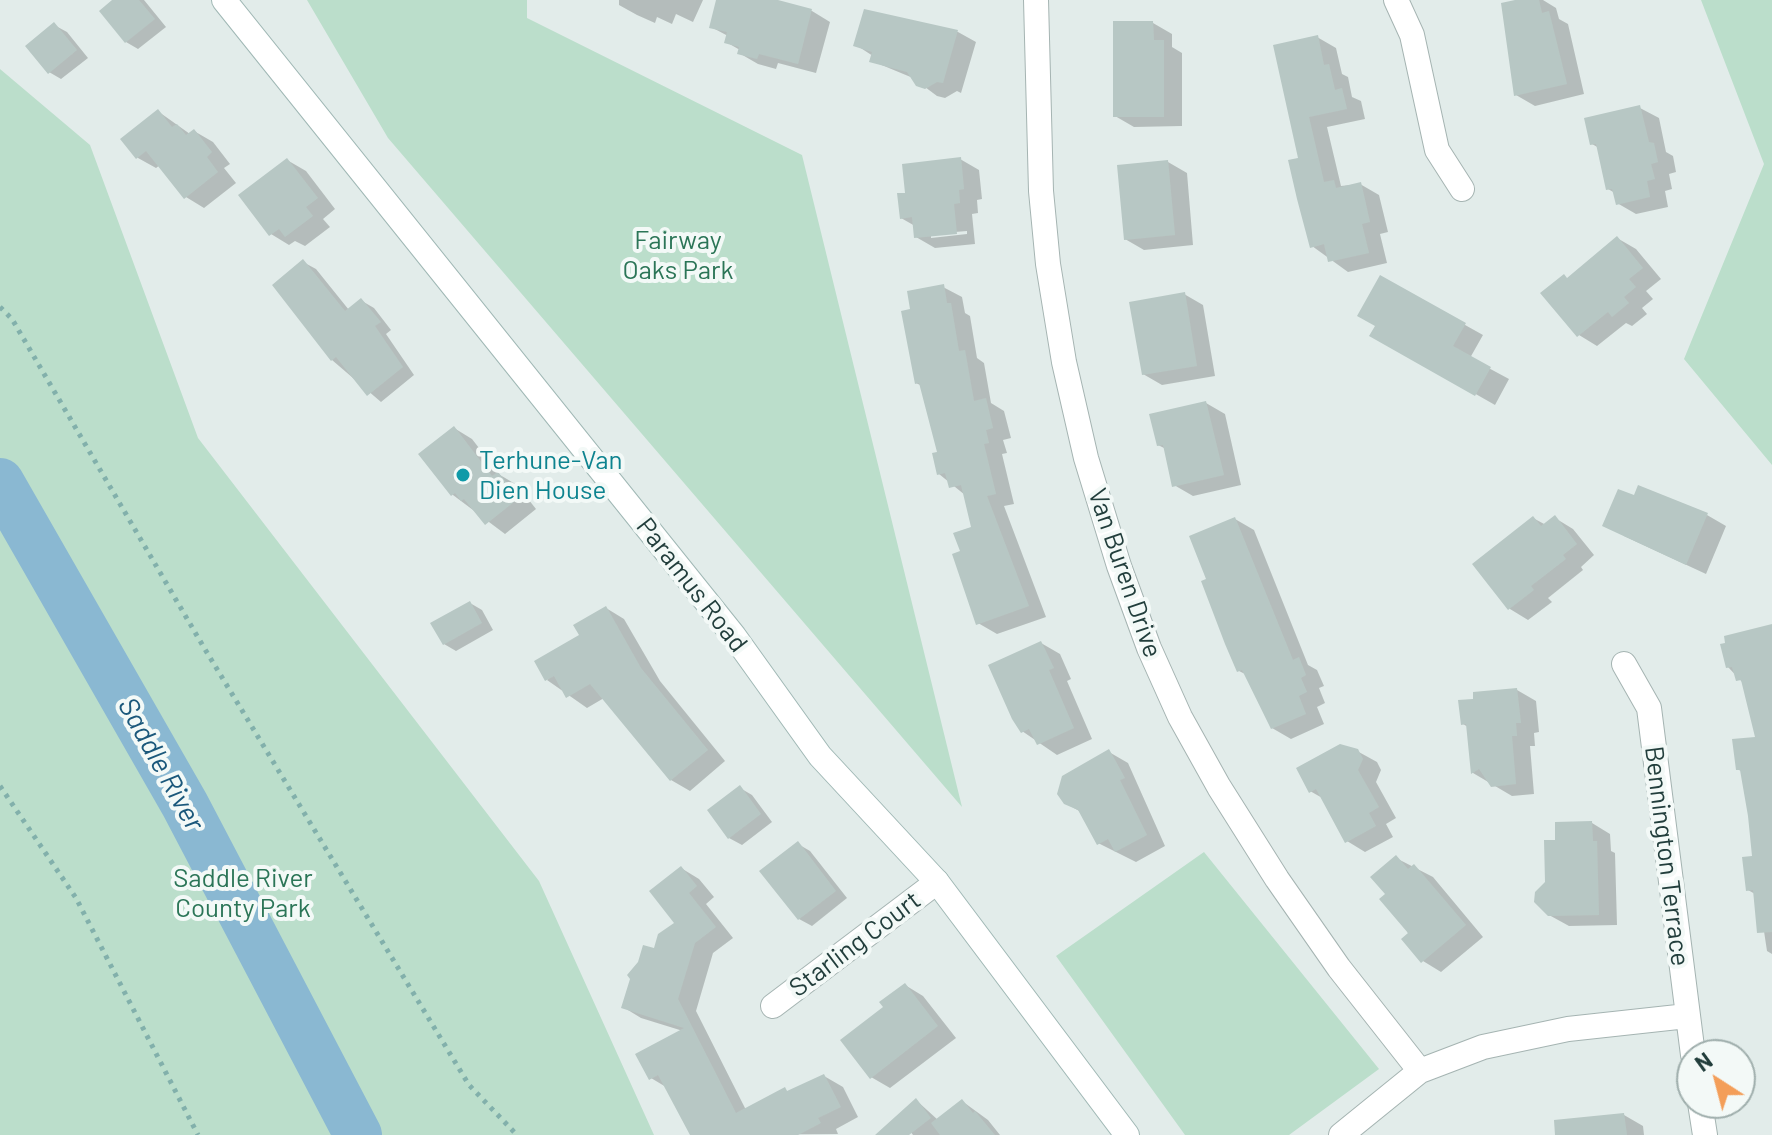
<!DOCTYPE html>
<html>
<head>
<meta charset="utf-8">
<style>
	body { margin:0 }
	#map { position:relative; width:1772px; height:1135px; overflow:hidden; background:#e2ecea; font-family:Barlow,sans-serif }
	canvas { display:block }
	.north { position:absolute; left:1676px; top:1039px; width:80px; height:80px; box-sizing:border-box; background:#f3f9f7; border:2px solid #9faeac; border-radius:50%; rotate:324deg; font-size:22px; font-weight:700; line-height:32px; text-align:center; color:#223e3c }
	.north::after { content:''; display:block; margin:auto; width:28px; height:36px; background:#f39e59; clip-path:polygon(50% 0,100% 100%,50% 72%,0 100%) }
</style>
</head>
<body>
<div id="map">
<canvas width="1772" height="1135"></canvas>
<div class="north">N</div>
</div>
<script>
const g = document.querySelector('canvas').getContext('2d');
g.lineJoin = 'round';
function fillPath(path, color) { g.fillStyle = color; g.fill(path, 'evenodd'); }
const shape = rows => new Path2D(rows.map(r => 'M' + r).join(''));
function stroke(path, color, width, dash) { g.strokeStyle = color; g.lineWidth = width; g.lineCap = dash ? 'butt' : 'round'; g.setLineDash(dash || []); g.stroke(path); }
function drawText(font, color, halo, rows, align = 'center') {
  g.font = font + ' Barlow,sans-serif'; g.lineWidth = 8; g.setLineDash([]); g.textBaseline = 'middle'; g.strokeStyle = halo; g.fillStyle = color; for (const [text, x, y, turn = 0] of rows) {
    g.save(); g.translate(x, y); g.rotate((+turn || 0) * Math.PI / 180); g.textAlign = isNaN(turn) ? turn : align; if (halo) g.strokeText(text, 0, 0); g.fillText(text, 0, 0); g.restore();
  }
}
fillPath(shape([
	[307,0,527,0,527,18,802,155,962,807,388,138],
	[1701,0,1772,0,1772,465,1684,359,1764,164],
	[0,69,90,145,198,438,539,881,654,1135,0,1135],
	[1204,852,1379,1069,1289,1135,1185,1135,1056,956]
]), '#bbdecb');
fillPath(shape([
	[116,0,144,0,166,27,138,49,126,42],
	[619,0,703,0,693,22,676,14,672,24,657,17,655,23,637,15,619,5],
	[718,0,785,4,812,11,830,22,816,73,778,63,776,69,758,64,739,53,740,50,726,42,728,36,711,27],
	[1524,0,1543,0,1556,8,1559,19,1568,24,1584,94,1535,106,1516,95],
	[865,11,958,32,976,42,961,93,957,91,945,98,937,96,913,78,872,61,873,56,856,45],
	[1153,23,1172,34,1172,47,1182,53,1182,126,1134,127,1115,116],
	[54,25,67,32,88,58,61,79,49,72],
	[1317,37,1336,48,1342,74,1348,77,1352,97,1361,101,1365,119,1327,127,1341,186,1360,184,1379,195,1388,232,1380,234,1387,263,1348,272,1312,246,1300,159],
	[1640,108,1659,118,1666,152,1673,156,1676,172,1669,174,1672,189,1665,191,1668,207,1636,214,1617,203,1615,193,1608,189,1599,148,1592,144],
	[159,112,190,134,194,131,213,142,230,164,224,168,236,183,204,208,186,197,160,165,156,168,138,158,123,139],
	[960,159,979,170,982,199,977,200,978,213,972,214,975,244,935,248,916,237,915,226,901,218],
	[967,231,967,234,931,238,931,234],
	[287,160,306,171,335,209,323,219,330,227,305,246,295,241,289,245,271,234],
	[1168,162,1187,173,1193,245,1144,250,1125,239],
	[1617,238,1636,249,1661,279,1646,291,1653,299,1642,308,1647,314,1632,326,1626,323,1597,346,1579,335,1569,279],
	[303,262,316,269,349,310,362,301,374,308,391,330,386,334,414,375,381,402,332,360],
	[1381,278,1483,335,1470,358,1509,379,1495,405,1372,335,1377,326],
	[943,287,962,297,965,313,970,316,977,358,984,363,991,403,1004,411,1011,438,1003,440,1007,453,1002,454,1014,504,1004,506,1046,617,997,634,978,623,962,553,973,528,965,495,939,474,939,453,922,386,916,383,913,311],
	[1184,294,1203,305,1215,376,1162,385,1143,374],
	[1206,403,1225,414,1241,485,1193,496,1174,485,1166,449,1158,445],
	[454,428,472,439,500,475,517,485,536,509,505,534,453,495,421,454],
	[1707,515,1726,526,1706,574,1624,536],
	[1533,518,1546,525,1555,518,1573,529,1594,555,1581,567,1583,570,1548,598,1552,602,1528,620,1510,609,1474,564],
	[1235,519,1254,530,1308,665,1317,670,1324,686,1319,688,1325,703,1317,707,1324,724,1291,739,1272,728,1247,675,1239,671,1208,580],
	[470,603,482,610,493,630,456,651,444,644],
	[606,608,624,619,660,681,725,761,690,791,671,780,604,698,587,708,547,680],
	[1772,626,1772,954,1767,951,1760,905,1755,894,1748,890,1754,858,1743,772,1737,769,1757,739,1743,683,1728,667],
	[1041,643,1060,654,1071,679,1067,681,1092,739,1057,755,1022,731],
	[1517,690,1536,701,1539,732,1534,733,1535,746,1530,746,1534,794,1512,796,1473,773,1468,727,1463,724],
	[1357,751,1377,762,1381,770,1376,782,1396,818,1386,824,1393,837,1365,852,1347,841,1324,799,1310,791],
	[1109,752,1128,763,1165,846,1136,862,1098,843,1081,812,1065,803],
	[740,788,752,795,772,822,742,845,729,838],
	[1592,823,1610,834,1611,851,1615,853,1617,925,1569,926,1549,915,1547,883,1557,842],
	[798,844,810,851,847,898,812,926,799,919],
	[1396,858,1433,877,1483,937,1441,972,1423,961,1387,894],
	[681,868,699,879,714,897,706,904,733,938,713,953,696,1011,746,1110,785,1090,789,1092,824,1076,843,1087,858,1117,836,1129,838,1134,702,1135,666,1087,651,1078,683,1031,641,1018,623,1007,655,951,677,923],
	[905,985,923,996,956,1038,890,1088,871,1077,886,1008],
	[916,1100,938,1120,962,1101,988,1120,1000,1135,913,1135,898,1115],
	[1624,1115,1643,1126,1644,1135,1569,1135]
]), '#0003');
stroke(shape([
	[0,482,185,805,358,1135]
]), '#8ab8d2', 48);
fillPath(shape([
	[112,0,139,0,155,19,125,43,99,11],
	[716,0,778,0,812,9,798,64,759,54,757,59,737,54,739,47,724,43,727,32,709,28],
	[1515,0,1539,0,1542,13,1549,11,1567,84,1514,96,1501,3],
	[864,9,958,30,943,83,937,82,925,89,916,86,907,72,869,62,872,52,853,46],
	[1113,21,1153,21,1154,40,1164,40,1164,117,1113,117],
	[54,22,77,50,48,74,25,46],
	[1318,35,1324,65,1329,64,1335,90,1342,88,1347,109,1309,117,1324,182,1334,180,1336,188,1361,182,1370,222,1362,224,1369,253,1328,262,1324,244,1310,248,1297,199,1288,160,1298,158,1273,45],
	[1640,105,1649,142,1654,143,1658,162,1651,164,1655,179,1647,181,1650,197,1616,205,1612,189,1606,190,1596,144,1590,145,1584,118],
	[158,109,172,127,177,124,186,135,194,129,212,152,207,157,218,172,184,199,146,151,136,159,120,139],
	[961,157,964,189,959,190,960,203,954,204,957,234,914,238,912,217,900,219,897,193,905,193,902,164],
	[287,158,318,198,306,207,313,216,285,237,279,229,269,236,238,195],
	[1168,160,1175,235,1124,240,1117,165],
	[1617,236,1643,268,1629,279,1636,287,1624,297,1629,303,1612,317,1608,312,1577,337,1540,293,1564,274,1567,278],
	[303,259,345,311,361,298,381,322,375,326,403,367,367,396,336,357,331,361,272,285],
	[1380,275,1466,323,1453,346,1491,367,1475,396,1369,336,1375,326,1357,316],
	[944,284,947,303,951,303,959,351,965,350,974,401,986,398,993,428,986,430,989,443,984,444,996,494,987,496,1029,606,976,625,952,554,960,551,953,533,971,527,961,485,949,488,945,473,937,475,932,453,937,452,919,383,915,384,901,311,910,309,907,291],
	[1185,292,1197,366,1142,375,1129,302],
	[1206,401,1224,475,1172,487,1163,445,1157,446,1149,414],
	[454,426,492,476,498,472,519,498,485,525,464,499,461,501,455,493,451,496,418,454],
	[1638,485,1708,513,1686,565,1602,526,1618,489,1634,495],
	[1555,515,1577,544,1563,555,1566,559,1531,586,1534,590,1508,610,1472,564,1533,516,1541,526],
	[1235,517,1293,660,1299,657,1306,675,1301,678,1307,692,1299,696,1306,714,1271,729,1242,670,1237,672,1225,644,1201,581,1206,579,1189,536],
	[470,601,482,623,443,645,430,623],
	[606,606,641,668,708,750,670,781,590,684,566,698,554,676,545,681,534,661,579,635,573,625],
	[1772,624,1772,932,1757,933,1753,890,1746,891,1742,857,1752,856,1748,816,1740,770,1736,770,1732,739,1755,737,1741,680,1736,681,1732,667,1726,668,1720,644,1725,643,1724,636],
	[1041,641,1054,668,1049,670,1074,728,1037,745,1029,729,1021,733,1012,719,988,665],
	[1517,688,1521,723,1516,723,1517,736,1512,736,1516,784,1491,787,1479,769,1471,774,1466,724,1461,725,1458,700,1473,699,1473,692],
	[1340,744,1358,749,1363,759,1358,770,1379,807,1369,813,1376,826,1345,843,1316,789,1309,793,1296,768],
	[1109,749,1125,778,1120,780,1147,835,1115,852,1108,839,1097,845,1078,810,1064,804,1057,794,1062,776],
	[740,785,761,814,728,839,707,810],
	[1592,821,1593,841,1597,841,1599,915,1548,916,1534,902,1535,892,1545,882,1544,840,1555,840,1555,822],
	[798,841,836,891,798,920,759,871],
	[1396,855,1408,869,1414,864,1466,925,1421,963,1401,939,1408,933,1379,899,1385,894,1370,877],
	[681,866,697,886,689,893,716,927,695,943,678,999,736,1113,785,1087,787,1091,824,1074,841,1107,818,1118,821,1123,798,1135,690,1135,658,1075,649,1080,635,1054,684,1028,621,1008,630,979,627,975,638,962,643,945,654,948,658,934,674,923,649,891],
	[905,983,938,1026,870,1079,840,1040,883,1007,879,1002],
	[916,1098,931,1118,909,1135,875,1135],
	[962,1099,973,1113,975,1111,995,1135,940,1135,931,1123],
	[1624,1113,1627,1135,1555,1135,1554,1120]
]), '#b7c7c4');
const street = shape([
	[1036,0,1041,191,1048,264,1064,362,1086,458,1119,566,1149,648,1180,717,1219,787,1277,879,1339,968,1420,1071],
	[1396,0,1412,35,1437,150,1462,189],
	[1624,664,1649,708,1693,1055],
	[773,1006,937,882],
	[1700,1103,1705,1135],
	[1341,1135,1420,1071,1483,1047,1568,1029,1687,1016]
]);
const secondary = shape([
	[224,0,734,636,820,756,937,882,1127,1135]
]);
stroke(street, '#a5b4b2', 26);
stroke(secondary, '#a0b8b5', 26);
stroke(shape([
	[0,307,12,319,203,646,469,1085,517,1135],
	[0,786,76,898,198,1135]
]), '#82b0ab', 5, [4, 6]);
stroke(street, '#fff', 24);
stroke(secondary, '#fff', 24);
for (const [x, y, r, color] of [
	[463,475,8,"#0f9aa8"]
]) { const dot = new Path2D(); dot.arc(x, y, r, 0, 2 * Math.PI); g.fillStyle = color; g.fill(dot); stroke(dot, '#f3f9f7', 3); }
drawText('26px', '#2b7557', '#f3f9f7', [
	["Fairway",678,240],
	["Oaks Park",678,270],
	["Saddle River",243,878],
	["County Park",243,908]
]);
drawText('26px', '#0d838f', '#f3f9f7', [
	["Terhune-Van",479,460],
	["Dien House",479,490]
], 'left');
drawText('26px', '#223e3c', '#f3f9f7', [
	["Van Buren Drive",1125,573,71],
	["Paramus Road",692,585,52],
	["Bennington Terrace",1667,856,83],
	["Starling Court",855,944,-37]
]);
drawText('italic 28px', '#1b587b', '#f3f9f7', [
	["Saddle River",161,764,61]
]);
</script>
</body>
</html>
